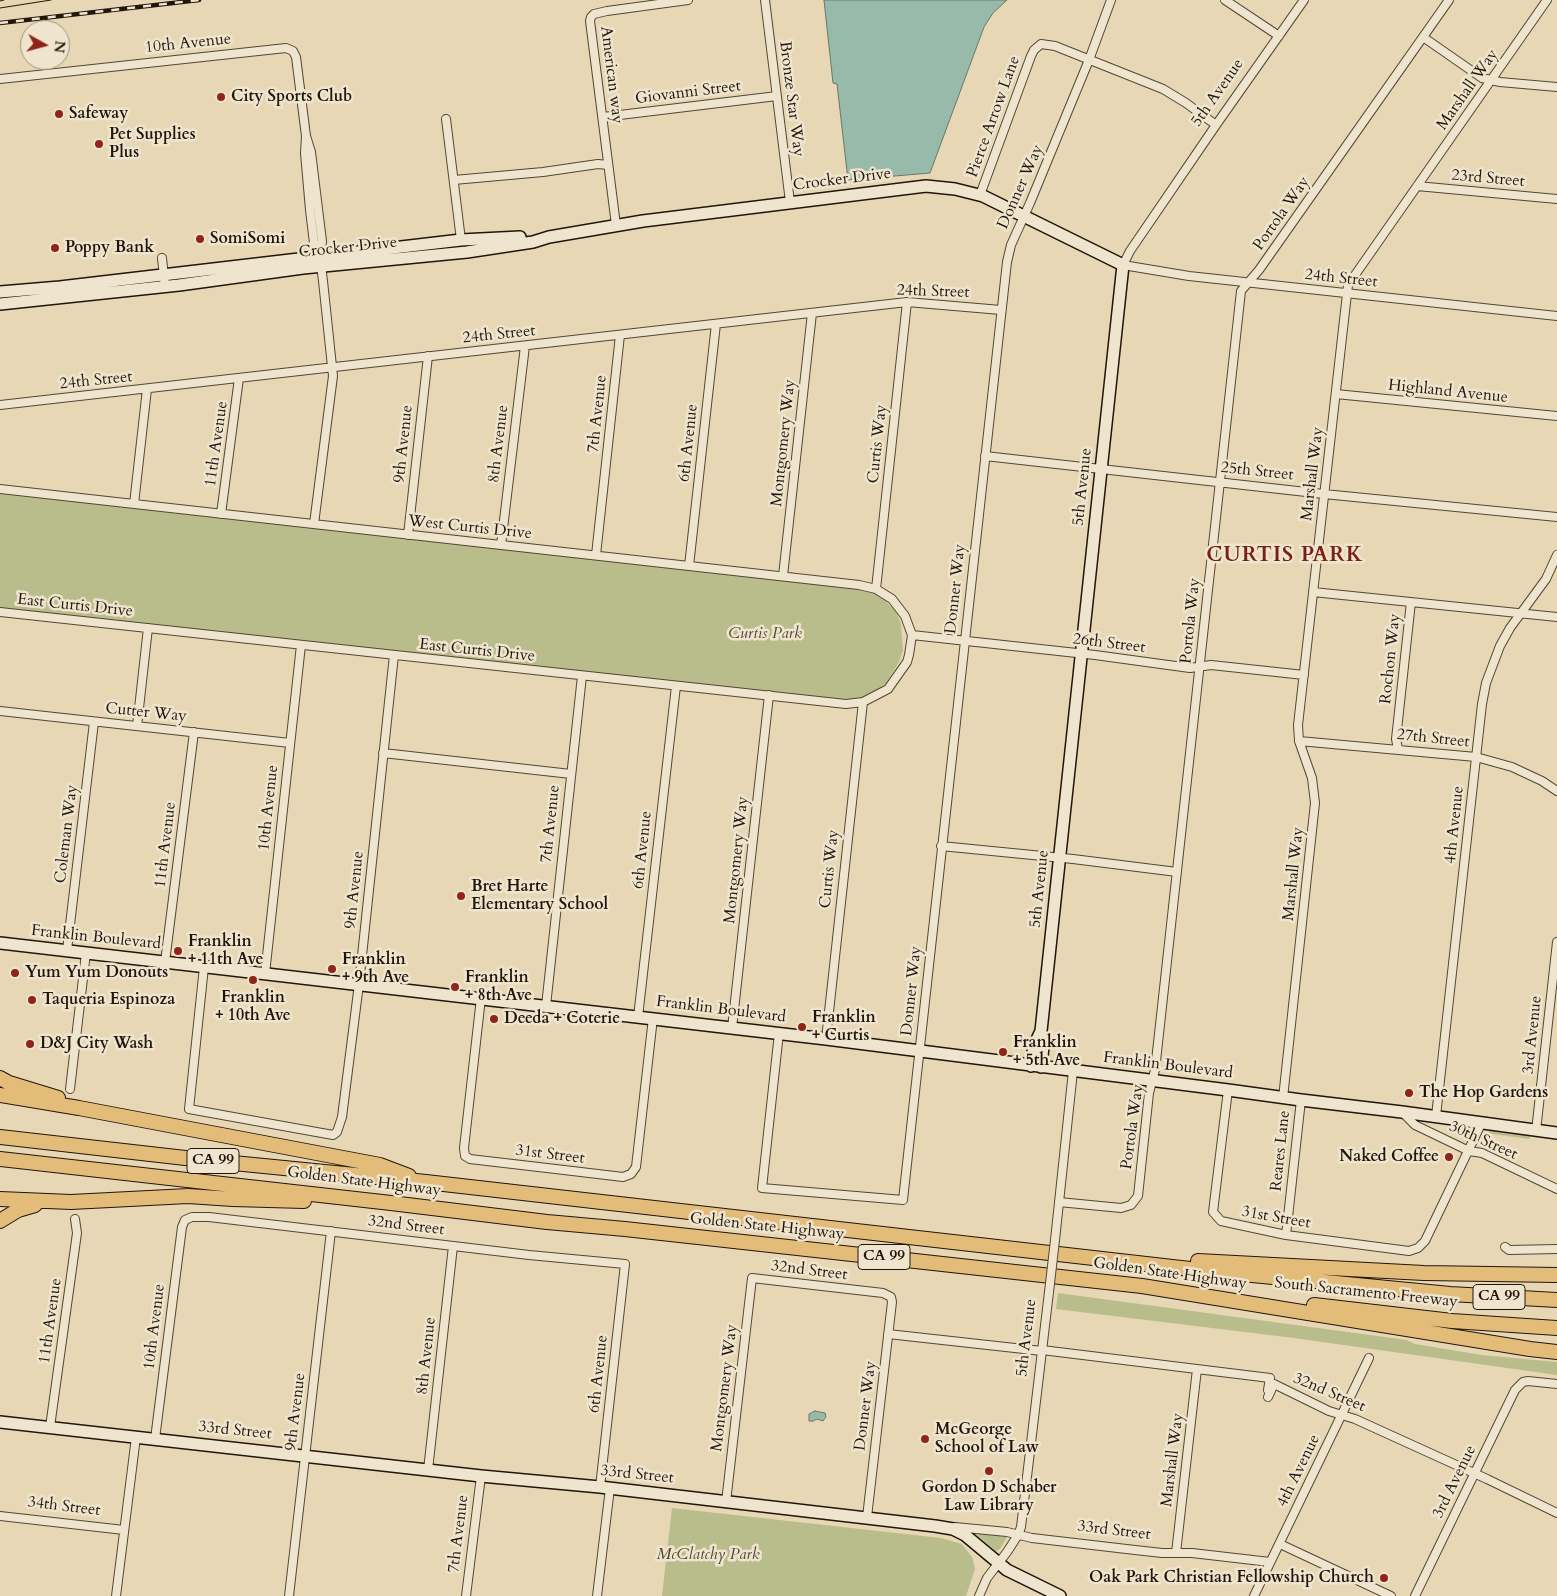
<!DOCTYPE html>
<html>
<head>
<meta charset="utf-8">
<style>
	body { margin:0 }
	#map { position:relative; width:1557px; height:1596px; overflow:hidden; background:#e7d7b4; font-family:Cardo,serif }
	canvas { display:block }
	.north { position:absolute; left:20px; top:20px; width:50px; height:50px; box-sizing:border-box; background:#efe5ce; border:1px solid #9d9280; border-radius:50%; rotate:97deg; font-size:14px; font-weight:700; line-height:20px; text-align:center; color:#22150a }
	.north::after { content:''; display:block; margin:auto; width:18px; height:22px; background:#8f2418; clip-path:polygon(50% 0,100% 100%,50% 72%,0 100%) }
</style>
</head>
<body>
<div id="map">
<canvas width="1557" height="1596"></canvas>
<div class="north">N</div>
</div>
<script>
const g = document.querySelector('canvas').getContext('2d');
g.lineJoin = 'round';
function fillPath(path, color) { g.fillStyle = color; g.fill(path, 'evenodd'); }
const shape = rows => new Path2D(rows.map(r => 'M' + r).join(''));
function stroke(path, color, width, dash) { g.strokeStyle = color; g.lineWidth = width; g.lineCap = dash ? 'butt' : 'round'; g.setLineDash(dash || []); g.stroke(path); }
function drawText(font, color, halo, rows, align = 'center') {
  g.font = font + ' Cardo,serif'; g.lineWidth = 5; g.setLineDash([]); g.textBaseline = 'middle'; g.strokeStyle = halo; g.fillStyle = color; for (const [text, x, y, turn = 0] of rows) {
    g.save(); g.translate(x, y); g.rotate((+turn || 0) * Math.PI / 180); g.textAlign = isNaN(turn) ? turn : align; if (halo) g.strokeText(text, 0, 0); g.fillText(text, 0, 0); g.restore();
  }
}
fillPath(shape([
	[0,493,858,587,872,591,884,599,896,612,901,624,903,650,899,662,886,683,877,690,863,698,844,700,0,608],
	[1490,1131,1493,1131,1530,1136,1529,1139,1492,1134,1488,1132],
	[1058,1293,1407,1340,1415,1344,1482,1355,1557,1362,1557,1375,1294,1338,1056,1309],
	[672,1508,941,1538,962,1544,972,1557,975,1569,966,1596,662,1596],
	[975,1533,1007,1537,1000,1549,996,1551]
]), '#b9bd8b');
const water = shape([
	[824,0,1007,0,993,13,984,27,930,173,848,180,837,84,833,83,824,0],
	[815,1411,825,1413,826,1417,823,1421,817,1419,813,1421,809,1421,809,1414,815,1411]
]);
fillPath(water, '#97baaa');
stroke(water, '#68786a', 1);
const street = shape([
	[765,0,790,202],
	[1225,0,1279,36],
	[1304,0,1216,125,1130,251,1123,265,1189,276,1557,316],
	[1423,37,1482,78,1500,82,1557,87],
	[0,79,286,48,293,51,296,57,306,136],
	[603,117,777,96],
	[446,119,461,240],
	[454,180,543,172,598,164,608,165],
	[1417,186,1557,199],
	[980,195,1031,56,1034,50,1041,44,1055,46,1163,89,1186,103,1216,125],
	[616,225,590,21,591,17,594,14,607,11,688,0],
	[162,258,165,286],
	[1336,394,1557,416],
	[0,405,907,302,1001,310],
	[985,456,1324,494,1557,517],
	[0,489,859,585,876,589,892,599,905,616,912,635,909,655,907,662,888,689,863,702,846,704,0,612],
	[134,504,147,389],
	[221,514,239,378],
	[314,524,333,376,323,281,320,257,314,243,310,210,305,153,306,136,311,152,322,241,320,257],
	[408,535,428,356],
	[501,545,525,346],
	[596,555,620,335],
	[689,566,716,324],
	[783,576,812,313],
	[876,589,907,302],
	[1313,592,1557,617],
	[912,635,1095,655,1190,668,1211,665,1304,675],
	[0,711,290,743],
	[137,726,148,628],
	[1299,741,1476,757,1512,767,1542,781,1557,791],
	[1398,749,1396,739,1411,602],
	[383,753,571,774],
	[941,846,1073,859,1177,872],
	[67,950,94,722],
	[165,962,194,732],
	[204,967,189,1109,333,1135,337,1132,342,1117,359,984,394,655],
	[265,974,301,645],
	[481,998,464,1148,465,1156,470,1159,547,1168,623,1177,631,1174,636,1167,653,1018],
	[546,1006,582,676],
	[638,1017,676,686],
	[732,1028,769,695],
	[779,1033,762,1188,903,1200,1007,262,1011,245,1030,203,1089,60,1111,0],
	[826,1039,863,702],
	[70,1089,86,953],
	[1228,1090,1213,1212,1221,1221,1286,1235,1409,1251,1418,1248,1425,1241,1481,1124],
	[1283,1098,1315,803,1312,778,1299,741,1298,725,1348,285,1547,0],
	[1402,1112,1415,1125,1469,1151,1482,1153,1557,1189],
	[1436,1116,1482,704,1486,683,1500,646,1510,628,1546,579,1557,555],
	[1536,1131,1557,942],
	[1059,1202,1121,1208,1131,1205,1138,1196,1149,1093,1155,1070,1241,291,1259,270,1449,0],
	[1286,1235,1301,1100],
	[1055,1240,1073,1071],
	[1505,1247,1509,1250,1557,1249],
	[888,1334,1042,1351],
	[1042,1350,1270,1378,1268,1390],
	[1268,1397,1274,1384,1329,1411,1355,1419,1487,1479,1557,1513],
	[50,1427,77,1233,75,1219],
	[155,1439,182,1227,185,1220,192,1217,209,1217,529,1255,625,1264,600,1487],
	[428,1470,453,1246],
	[726,1502,752,1278,883,1293,891,1297,892,1302,867,1517],
	[0,1516,124,1530],
	[955,1527,1007,1532,1032,1538,1135,1550,1162,1553,1192,1553,1270,1562],
	[1280,1544,1391,1596],
	[1176,1553,1197,1369],
	[116,1596,136,1437],
	[289,1596,331,1231],
	[466,1596,481,1476],
	[597,1596,610,1488],
	[979,1596,987,1578,1007,1552,1018,1535,1021,1527,1049,1292],
	[1254,1596,1369,1358],
	[1415,1596,1515,1390,1523,1382,1528,1381,1557,1384]
]);
const secondary = shape([
	[0,292,60,287,461,240,520,237],
	[0,304,179,285,303,268,467,252,533,242,549,237,643,221,926,186,955,189,983,196,1123,265,1041,1031,1043,1046,1041,1067],
	[0,943,826,1039,1228,1090,1301,1100,1402,1112,1557,1133],
	[1031,1066,1034,1046,1041,1031],
	[0,1422,481,1476,600,1487,935,1526,953,1529,965,1535,1007,1570,1060,1596]
]);
const highway = shape([
	[0,1078,9,1083,58,1098],
	[0,1095,79,1108,380,1165,409,1176],
	[0,1137,203,1160,426,1182,1190,1269,1450,1294,1557,1300],
	[0,1159,391,1203,547,1222,625,1229,1142,1286,1530,1349,1557,1352],
	[0,1199,71,1202,188,1196,233,1199,304,1201],
	[0,1221,18,1210,35,1205],
	[1198,1261,1424,1273,1557,1275],
	[1314,1305,1452,1321,1557,1328]
]);
stroke(street, '#534634', 10);
stroke(secondary, '#22150a', 14);
stroke(highway, '#22150a', 16);
stroke(street, '#efe5ce', 8);
stroke(secondary, '#efe5ce', 11);
stroke(highway, '#e4bc7a', 14);
stroke(shape([
	[0,1,4,0],
	[0,8,51,0]
]), '#22150a', 1);
const rail = shape([
	[0,23,199,0]
]);
stroke(rail, '#22150a', 4.5);
stroke(rail, '#efe5ce', 2.5, [8]);
const streetBridge = shape([
	[1049,1292,1055,1240]
]);
stroke(streetBridge, '#534634', 10, []);
stroke(streetBridge, '#efe5ce', 8);
for (const [x, y, r, color] of [
	[221,97,5,"#8f2418"],
	[59,114,5,"#8f2418"],
	[99,144,5,"#8f2418"],
	[200,239,5,"#8f2418"],
	[55,248,5,"#8f2418"],
	[461,896,5,"#8f2418"],
	[178,951,5,"#8f2418"],
	[332,969,5,"#8f2418"],
	[15,973,5,"#8f2418"],
	[253,980,5,"#8f2418"],
	[455,987,5,"#8f2418"],
	[32,1000,5,"#8f2418"],
	[494,1019,5,"#8f2418"],
	[802,1027,5,"#8f2418"],
	[30,1044,5,"#8f2418"],
	[1003,1052,5,"#8f2418"],
	[1409,1093,5,"#8f2418"],
	[1449,1157,5,"#8f2418"],
	[925,1439,5,"#8f2418"],
	[989,1471,5,"#8f2418"],
	[1384,1578,5,"#8f2418"]
]) { const dot = new Path2D(); dot.arc(x, y, r, 0, 2 * Math.PI); g.fillStyle = color; g.fill(dot); stroke(dot, '#efe5ce', 2); }
for (const [x, y, w] of [
	[213,1161,52],
	[884,1257,52],
	[1499,1297,52]
]) { const box = new Path2D(); box.roundRect(x - w / 2, y - 12.5, w, 25, 4); g.fillStyle = '#efe5ce'; g.fill(box); stroke(box, '#22150a', 1); }
drawText('bold 15px', '#22150a', null, [
	["CA 99",213,1161],
	["CA 99",884,1257],
	["CA 99",1499,1297]
]);
drawText('16px', '#22150a', '#efe5ce', [
	["10th Avenue",188,44,-6],
	["American way",611,75,83],
	["Marshall Way",1468,90,-55],
	["Giovanni Street",688,93,-7],
	["5th Avenue",1218,93,-55],
	["Bronze Star Way",791,99,83],
	["Pierce Arrow Lane",994,117,-70],
	["23rd Street",1488,179,5],
	["Crocker Drive",842,180,-7],
	["Donner Way",1021,187,-66],
	["Portola Way",1282,214,-55],
	["Crocker Drive",348,248,-6],
	["24th Street",1341,279,6],
	["24th Street",933,292,2],
	["24th Street",499,335,-6],
	["24th Street",96,381,-6],
	["Highland Avenue",1448,392,6],
	["7th Avenue",598,414,-84],
	["6th Avenue",689,443,-84],
	["Montgomery Way",784,443,-84],
	["11th Avenue",217,444,-82],
	["9th Avenue",404,444,-84],
	["8th Avenue",499,444,-83],
	["Curtis Way",878,444,-84],
	["25th Street",1257,472,6],
	["Marshall Way",1313,474,-83],
	["5th Avenue",1083,487,-84],
	["West Curtis Drive",470,528,6],
	["Donner Way",956,589,-84],
	["East Curtis Drive",75,606,6],
	["Portola Way",1191,621,-84],
	["26th Street",1109,644,7],
	["East Curtis Drive",477,651,6],
	["Rochon Way",1391,659,-84],
	["Cutter Way",146,713,6],
	["27th Street",1433,739,6],
	["10th Avenue",269,808,-84],
	["7th Avenue",551,824,-84],
	["4th Avenue",1455,825,-84],
	["Coleman Way",67,834,-83],
	["11th Avenue",166,845,-83],
	["6th Avenue",643,850,-84],
	["Montgomery Way",737,860,-84],
	["Curtis Way",830,869,-84],
	["Marshall Way",1294,874,-84],
	["5th Avenue",1040,889,-84],
	["9th Avenue",355,890,-84],
	["Franklin Boulevard",96,938,6],
	["Donner Way",912,991,-84],
	["Franklin Boulevard",721,1010,7],
	["3rd Avenue",1533,1035,-84],
	["Franklin Boulevard",1168,1066,7],
	["Portola Way",1133,1127,-82],
	["30th Street",1483,1141,24],
	["Reares Lane",1281,1151,-84],
	["31st Street",550,1155,7],
	["Golden State Highway",364,1182,7],
	["31st Street",1276,1218,10],
	["32nd Street",406,1226,7],
	["Golden State Highway",767,1227,6],
	["32nd Street",809,1271,7],
	["Golden State Highway",1170,1274,8],
	["South Sacramento Freeway",1366,1293,6],
	["11th Avenue",51,1321,-82],
	["10th Avenue",155,1327,-83],
	["5th Avenue",1027,1338,-83],
	["8th Avenue",427,1356,-84],
	["6th Avenue",599,1374,-84],
	["Montgomery Way",725,1388,-83],
	["32nd Street",1329,1393,23],
	["Donner Way",866,1406,-83],
	["9th Avenue",296,1412,-83],
	["33rd Street",235,1431,6],
	["Marshall Way",1173,1460,-83],
	["4th Avenue",1299,1471,-64],
	["33rd Street",637,1475,6],
	["3rd Avenue",1455,1482,-64],
	["34th Street",64,1507,7],
	["33rd Street",1114,1531,7],
	["7th Avenue",459,1534,-83]
]);
drawText('bold 16px', '#22150a', '#efe5ce', [
	["City Sports Club",231,97],
	["Safeway",69,114],
	["Pet Supplies",109,135],
	["Plus",109,153],
	["SomiSomi",210,239],
	["Poppy Bank",65,248],
	["Bret Harte",471,887],
	["Elementary School",471,905],
	["Franklin",188,942],
	["+ 11th Ave",188,960],
	["Franklin",342,960],
	["+ 9th Ave",342,978],
	["Yum Yum Donouts",25,973],
	["Franklin",465,978],
	["+ 8th Ave",465,996],
	["Franklin",253,998,"center"],
	["+ 10th Ave",253,1016,"center"],
	["Taqueria Espinoza",42,1000],
	["Franklin",812,1018],
	["+ Curtis",812,1036],
	["Deeda + Coterie",504,1019],
	["Franklin",1013,1043],
	["+ 5th Ave",1013,1061],
	["D&J City Wash",40,1044],
	["The Hop Gardens",1419,1093],
	["Naked Coffee",1439,1157,"right"],
	["McGeorge",935,1430],
	["School of Law",935,1448],
	["Gordon D Schaber",989,1488,"center"],
	["Law Library",989,1506,"center"],
	["Oak Park Christian Fellowship Church",1374,1578,"right"]
], 'left');
drawText('italic 16px', '#4f4731', '#efe5ce', [
	["Curtis Park",765,634],
	["McClatchy Park",708,1555]
]);
g.letterSpacing = '1px';
drawText('bold 21px', '#7a1f14', '#efe5ce', [
	["CURTIS PARK",1285,556]
]);
g.letterSpacing = '0px';
</script>
</body>
</html>
